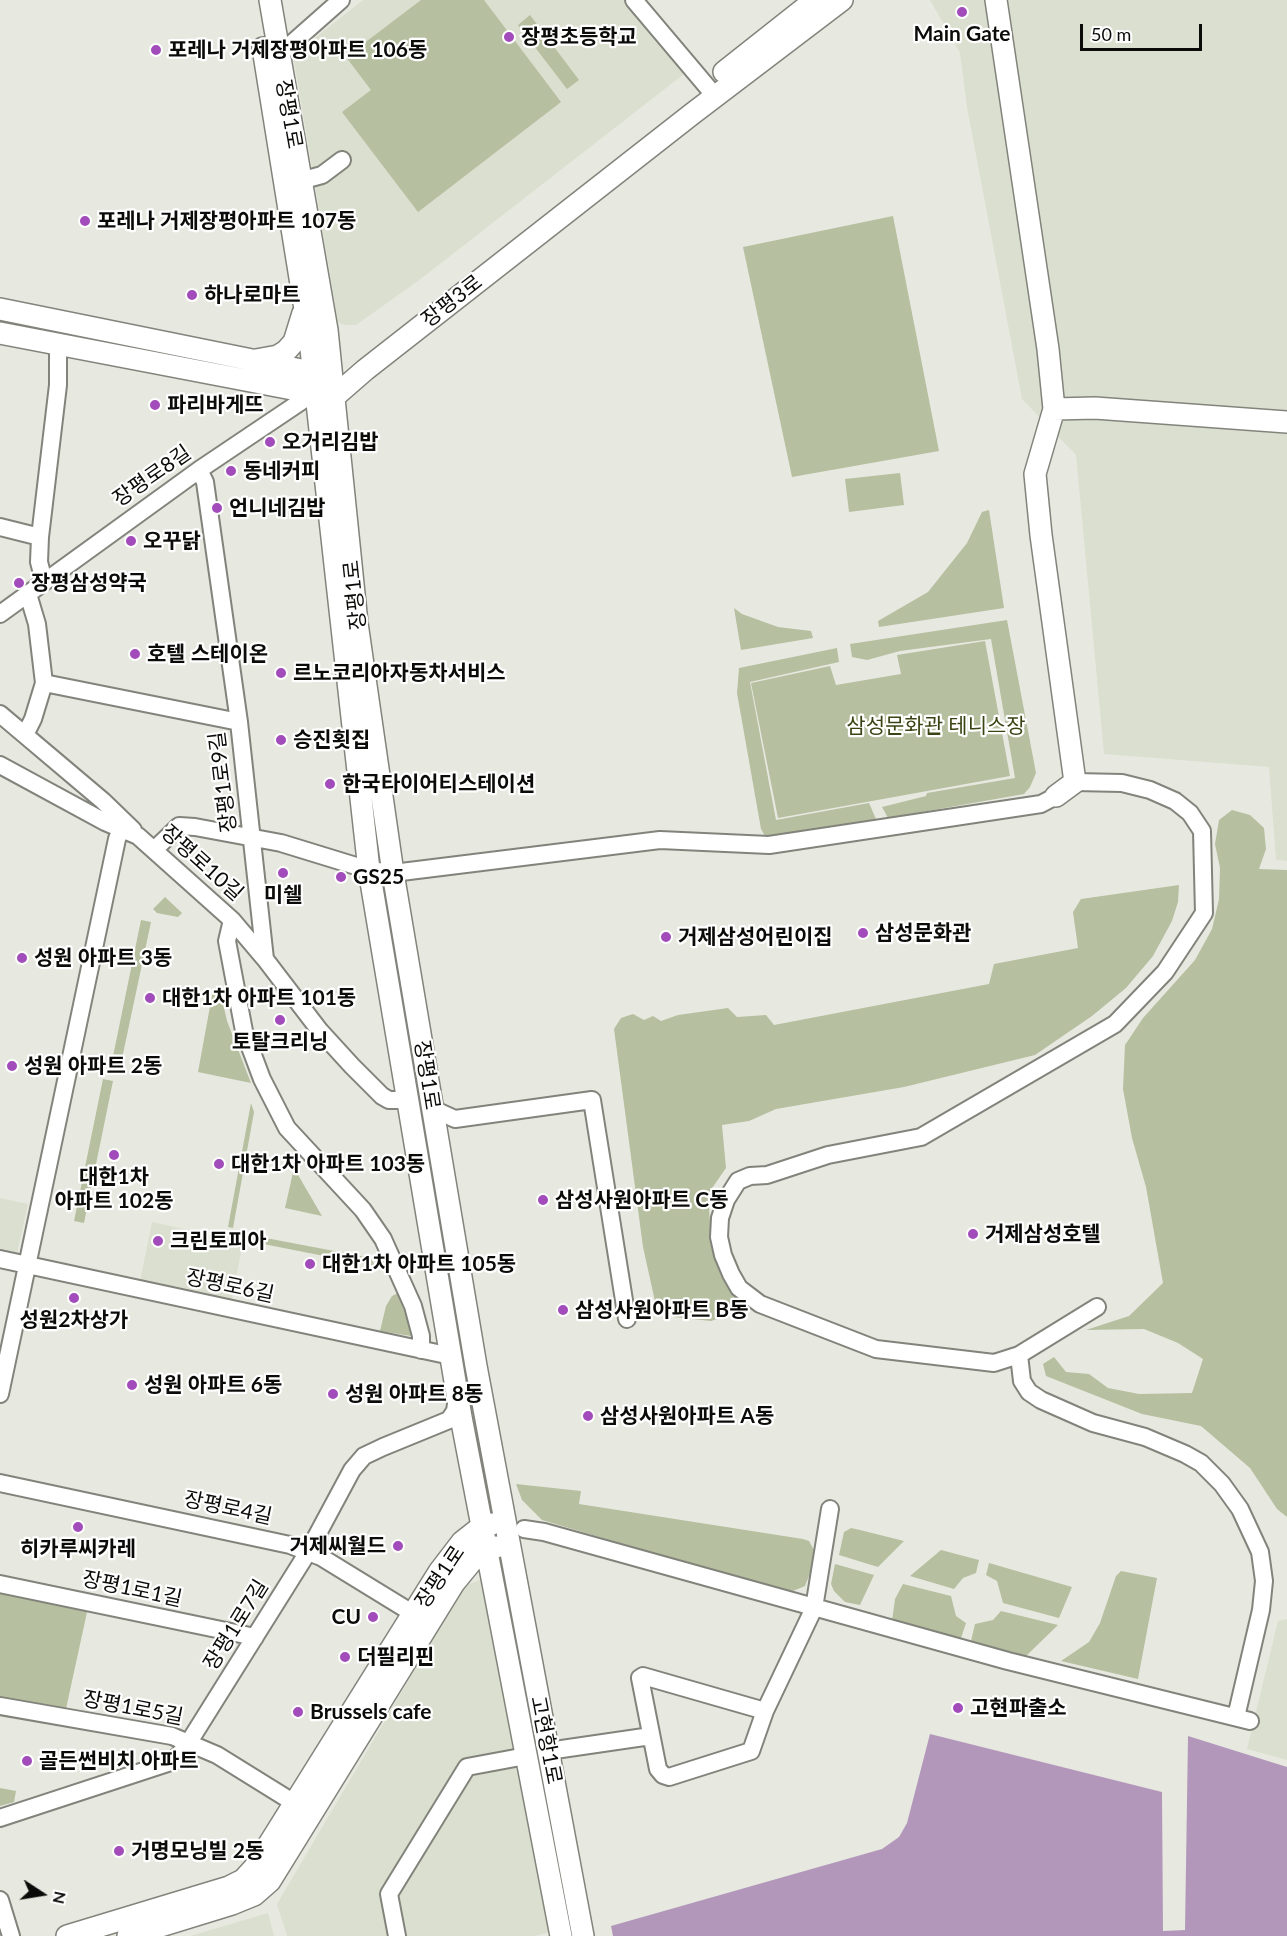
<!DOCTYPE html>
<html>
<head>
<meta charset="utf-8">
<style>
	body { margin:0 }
	#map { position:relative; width:1287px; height:1936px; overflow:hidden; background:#e7e9e0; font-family:Lato,sans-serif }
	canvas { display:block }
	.north { position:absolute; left:12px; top:1864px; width:60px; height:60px; -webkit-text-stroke:4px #fff; paint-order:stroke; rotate:102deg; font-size:16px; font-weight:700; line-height:24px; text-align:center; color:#0b0c09 }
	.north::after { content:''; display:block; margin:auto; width:21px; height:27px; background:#0b0c09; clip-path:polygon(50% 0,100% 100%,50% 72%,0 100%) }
	.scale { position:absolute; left:1080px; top:24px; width:122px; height:27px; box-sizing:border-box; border:3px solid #0b0c09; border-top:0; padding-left:8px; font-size:18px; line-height:21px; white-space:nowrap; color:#0b0c09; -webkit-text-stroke:4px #fff; paint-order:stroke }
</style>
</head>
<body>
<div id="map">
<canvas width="1287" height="1936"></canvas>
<div class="north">N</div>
<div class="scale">50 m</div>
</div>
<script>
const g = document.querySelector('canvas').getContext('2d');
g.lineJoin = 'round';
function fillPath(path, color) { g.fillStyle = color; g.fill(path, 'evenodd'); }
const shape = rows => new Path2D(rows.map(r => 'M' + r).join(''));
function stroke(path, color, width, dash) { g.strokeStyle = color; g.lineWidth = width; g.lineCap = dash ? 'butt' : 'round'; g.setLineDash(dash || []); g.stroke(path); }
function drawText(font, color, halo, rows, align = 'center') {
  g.font = font + ' Lato,"Noto Sans KR",sans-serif'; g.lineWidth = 4.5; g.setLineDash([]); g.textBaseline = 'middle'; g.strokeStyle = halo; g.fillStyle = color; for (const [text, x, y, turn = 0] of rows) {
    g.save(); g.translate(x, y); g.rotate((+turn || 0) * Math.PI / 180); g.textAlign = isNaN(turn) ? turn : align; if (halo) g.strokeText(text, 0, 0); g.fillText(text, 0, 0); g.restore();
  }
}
fillPath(shape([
	[363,0,631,0,684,74,418,281,356,325,344,325,338,322,294,61,297,52],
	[930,0,1287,0,1287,861,1276,860,1269,767,1104,754,1076,455,1022,399,967,107,960,53],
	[0,1198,28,1204,17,1253,0,1249],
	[152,1222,243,1242,232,1300,140,1281],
	[485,1578,517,1751,464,1759,381,1891,389,1936,287,1936,277,1904,464,1586],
	[1287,1619,1287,1760,1247,1749,1278,1621],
	[522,1763,554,1931,534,1936,406,1936,398,1894,472,1771],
	[268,1913,274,1936,190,1936]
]), '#dbdfcf');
fillPath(shape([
	[421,0,484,0,561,102,418,212,342,112,371,90,346,57],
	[530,15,579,80,567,89,518,25],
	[893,216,939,451,792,477,743,247],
	[900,473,904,505,849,512,845,479],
	[989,510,1004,608,879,627,878,621,928,592,967,543,982,512],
	[734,608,742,614,778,627,811,631,813,638,741,650],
	[1007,620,1036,773,1030,787,1024,794,888,818,882,807,926,796,927,793,1015,778,991,639,900,651,867,660,852,657,850,644],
	[985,641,1010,776,778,818,751,683,830,666,836,685,901,674,897,655],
	[837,648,839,662,750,682,776,820,869,803,876,819,772,839,765,836,761,829,737,693,739,668],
	[1232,810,1250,815,1264,828,1266,849,1259,869,1287,870,1287,1517,1277,1509,1250,1468,1201,1426,1142,1414,1046,1376,1043,1364,1054,1357,1066,1372,1089,1374,1108,1388,1139,1394,1192,1393,1203,1359,1178,1343,1144,1329,1086,1330,1129,1316,1163,1283,1146,1187,1132,1138,1123,1089,1125,1045,1143,1018,1195,960,1212,929,1219,899,1220,868,1215,844,1219,820],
	[1179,885,1178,902,1172,921,1153,956,1126,988,1092,1016,1035,1055,904,1087,776,1109,749,1121,722,1125,726,1168,708,1194,711,1236,715,1261,722,1278,735,1296,749,1308,711,1321,674,1317,656,1306,643,1247,614,1029,621,1018,633,1014,644,1020,653,1016,661,1021,678,1015,728,1008,737,1017,766,1015,774,1025,989,984,994,964,1078,948,1073,912,1081,899],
	[386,887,483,1451,476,1446,382,888],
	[165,897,182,913,178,917,157,913,153,909],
	[141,920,151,922,120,1068,111,1066],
	[219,985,227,1021,251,1083,198,1072,213,990],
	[103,1079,113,1081,84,1223,74,1221],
	[251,1103,254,1112,233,1228,228,1227],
	[294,1168,322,1216,285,1208],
	[250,1235,371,1258,375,1266,248,1241],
	[398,1293,411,1330,411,1336,380,1331,386,1306,392,1296],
	[516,1484,581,1491,579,1504,803,1539,809,1541,814,1550,812,1568,805,1586,788,1593,542,1520,522,1500],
	[851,1528,860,1530,904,1541,878,1567,839,1555,844,1532],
	[941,1550,979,1560,976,1573,963,1578,954,1589,910,1576],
	[989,1563,1072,1587,1059,1618,1003,1603,997,1581,986,1575],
	[835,1564,874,1575,860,1605,845,1602,834,1591,831,1584],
	[1121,1571,1157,1578,1138,1679,1061,1661,1089,1642,1100,1623,1116,1576],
	[0,1584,89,1603,64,1718,0,1706],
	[903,1584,951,1596,956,1616,966,1623,961,1638,892,1621,895,1599],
	[1001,1611,1058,1625,1026,1656,971,1641,975,1624,993,1620],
	[0,1788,16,1791,14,1802,0,1806]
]), '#b6bf9f');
fillPath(shape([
	[930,1734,1162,1792,1163,1931,1185,1930,1188,1736,1287,1767,1287,1936,613,1936,611,1926,882,1849,899,1837,907,1823]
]), '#b297bb');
const minor = shape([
	[634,0,715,96],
	[272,61,341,0],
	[289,184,322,175,342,160],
	[199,470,205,482,239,722,265,959,320,1031,352,1066,382,1096,389,1100,406,1100],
	[0,527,40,537],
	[44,581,39,562,40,537,58,385,58,345],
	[0,614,199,470,321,388],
	[44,683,239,722],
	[0,714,103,801,133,830],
	[25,735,33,719,44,683,37,624,28,594],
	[0,765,105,822,138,836,232,920,227,941,244,1031,262,1079,287,1128,363,1210,383,1239,413,1306,421,1336,421,1350],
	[1075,782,1122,783,1150,790,1175,801,1190,813,1202,831,1204,913,1165,972,1115,1024,921,1137,828,1155,767,1175,750,1176,738,1181,726,1200,720,1218,719,1237,723,1255,731,1274,739,1288,760,1304,876,1349,994,1363,1019,1355,1097,1307],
	[155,849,179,826,195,827,281,843,369,870,393,873,660,840,769,845,1041,804,1056,796],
	[232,920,265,959],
	[433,1109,455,1119,592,1100,627,1319],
	[0,1259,451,1356],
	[1019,1355,1022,1381,1029,1392,1041,1400,1093,1423,1145,1437,1185,1454,1201,1463,1222,1484,1240,1509,1260,1552,1264,1581,1261,1610,1236,1717],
	[0,1394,117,839,121,829],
	[0,1483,290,1545,321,1557,422,1619],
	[524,1529,544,1532,1008,1661,1250,1721],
	[0,1584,255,1637],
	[0,1706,172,1736,217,1755,304,1809],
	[765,1711,643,1676,640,1678,658,1769,663,1775,669,1777,751,1751,765,1711,814,1608,830,1509],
	[548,1751,651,1736],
	[0,1818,174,1761,189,1742,308,1552,352,1470,364,1456,383,1447,449,1420,455,1411,457,1397],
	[0,1900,11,1936],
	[397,1936,389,1894,467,1767,526,1756]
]);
const tertiary = shape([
	[270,0,327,330,357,623,393,873,476,1366,583,1936],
	[996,0,1048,349,1054,409,1035,474,1041,535,1075,782,1056,796],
	[263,48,310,340,369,870,461,1417,561,1936],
	[724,72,815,0],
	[0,309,326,375],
	[0,333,334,397,365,370,692,114,842,0],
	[256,360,278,356,286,351,294,342,303,313],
	[1054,409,1095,408,1287,422],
	[67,1936,229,1887,243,1880,254,1868,439,1572,462,1542,481,1527,492,1524],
	[128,1936,232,1904,254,1895,270,1881,454,1583,477,1555,496,1547]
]);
stroke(minor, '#82847c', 20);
stroke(tertiary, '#82847c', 24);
stroke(minor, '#fff', 16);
stroke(tertiary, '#fff', 21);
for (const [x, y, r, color] of [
	[962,12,6,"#a14cba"],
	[509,37,6,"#a14cba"],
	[156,50,6,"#a14cba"],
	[85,221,6,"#a14cba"],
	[192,295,6,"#a14cba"],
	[155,405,6,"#a14cba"],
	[270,442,6,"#a14cba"],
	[231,471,6,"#a14cba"],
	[217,508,6,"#a14cba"],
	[131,541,6,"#a14cba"],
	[19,583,6,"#a14cba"],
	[135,654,6,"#a14cba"],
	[281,673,6,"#a14cba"],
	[281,740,6,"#a14cba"],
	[330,784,6,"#a14cba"],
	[283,873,6,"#a14cba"],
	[341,877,6,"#a14cba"],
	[863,933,6,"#a14cba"],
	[666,937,6,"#a14cba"],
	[22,958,6,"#a14cba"],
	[150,998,6,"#a14cba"],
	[280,1020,6,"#a14cba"],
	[12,1066,6,"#a14cba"],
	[114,1155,6,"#a14cba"],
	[219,1164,6,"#a14cba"],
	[543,1200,6,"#a14cba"],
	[973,1234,6,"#a14cba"],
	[158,1241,6,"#a14cba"],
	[310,1264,6,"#a14cba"],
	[74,1298,6,"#a14cba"],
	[563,1310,6,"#a14cba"],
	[132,1385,6,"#a14cba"],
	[333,1394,6,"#a14cba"],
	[588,1416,6,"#a14cba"],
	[78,1527,6,"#a14cba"],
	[398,1546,6,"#a14cba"],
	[373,1617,6,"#a14cba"],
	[345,1657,6,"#a14cba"],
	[958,1708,6,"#a14cba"],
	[298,1712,6,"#a14cba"],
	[27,1761,6,"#a14cba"],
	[119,1851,6,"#a14cba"]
]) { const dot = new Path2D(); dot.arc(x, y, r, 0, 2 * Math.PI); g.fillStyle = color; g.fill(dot); stroke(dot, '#fff', 2); }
drawText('bold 21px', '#0b0c09', '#fff', [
	["Main Gate",962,34,"center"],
	["장평초등학교",521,37],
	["포레나 거제장평아파트 106동",168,50],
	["포레나 거제장평아파트 107동",97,221],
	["하나로마트",204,295],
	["파리바게뜨",167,405],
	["오거리김밥",282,442],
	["동네커피",243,471],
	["언니네김밥",229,508],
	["오꾸닭",143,541],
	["장평삼성약국",31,583],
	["호텔 스테이온",147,654],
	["르노코리아자동차서비스",293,673],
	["승진횟집",293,740],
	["한국타이어티스테이션",342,784],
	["GS25",353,877],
	["미쉘",283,895,"center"],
	["삼성문화관",875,933],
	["거제삼성어린이집",678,937],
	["성원 아파트 3동",34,958],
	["대한1차 아파트 101동",162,998],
	["토탈크리닝",280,1042,"center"],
	["성원 아파트 2동",24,1066],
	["대한1차 아파트 103동",231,1164],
	["대한1차",114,1177,"center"],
	["아파트 102동",114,1201,"center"],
	["삼성사원아파트 C동",555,1200],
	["거제삼성호텔",985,1234],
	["크린토피아",170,1241],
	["대한1차 아파트 105동",322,1264],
	["삼성사원아파트 B동",575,1310],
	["성원2차상가",74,1320,"center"],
	["성원 아파트 6동",144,1385],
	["성원 아파트 8동",345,1394],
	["삼성사원아파트 A동",600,1416],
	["거제씨월드",386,1546,"right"],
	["히카루씨카레",78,1549,"center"],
	["CU",361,1617,"right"],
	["더필리핀",357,1657],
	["고현파출소",970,1708],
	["Brussels cafe",310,1712],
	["골든썬비치 아파트",39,1761],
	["거명모닝빌 2동",131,1851]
], 'left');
drawText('21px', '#0b0c09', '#fff', [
	["장평1로",289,114,80],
	["장평3로",452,301,-38],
	["장평로8길",152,476,-35],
	["장평1로",355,595,-96],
	["장평1로9길",223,782,-97],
	["장평로10길",202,863,42],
	["장평1로",427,1075,81],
	["장평로6길",230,1286,12],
	["장평로4길",228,1508,12],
	["장평1로",440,1577,-56],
	["장평1로1길",132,1589,12],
	["장평1로7길",236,1625,-58],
	["장평1로5길",133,1708,11],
	["고현항1로",546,1740,79]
]);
drawText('21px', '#3a4412', '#fff', [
	["삼성문화관 테니스장",936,726]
]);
</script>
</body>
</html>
